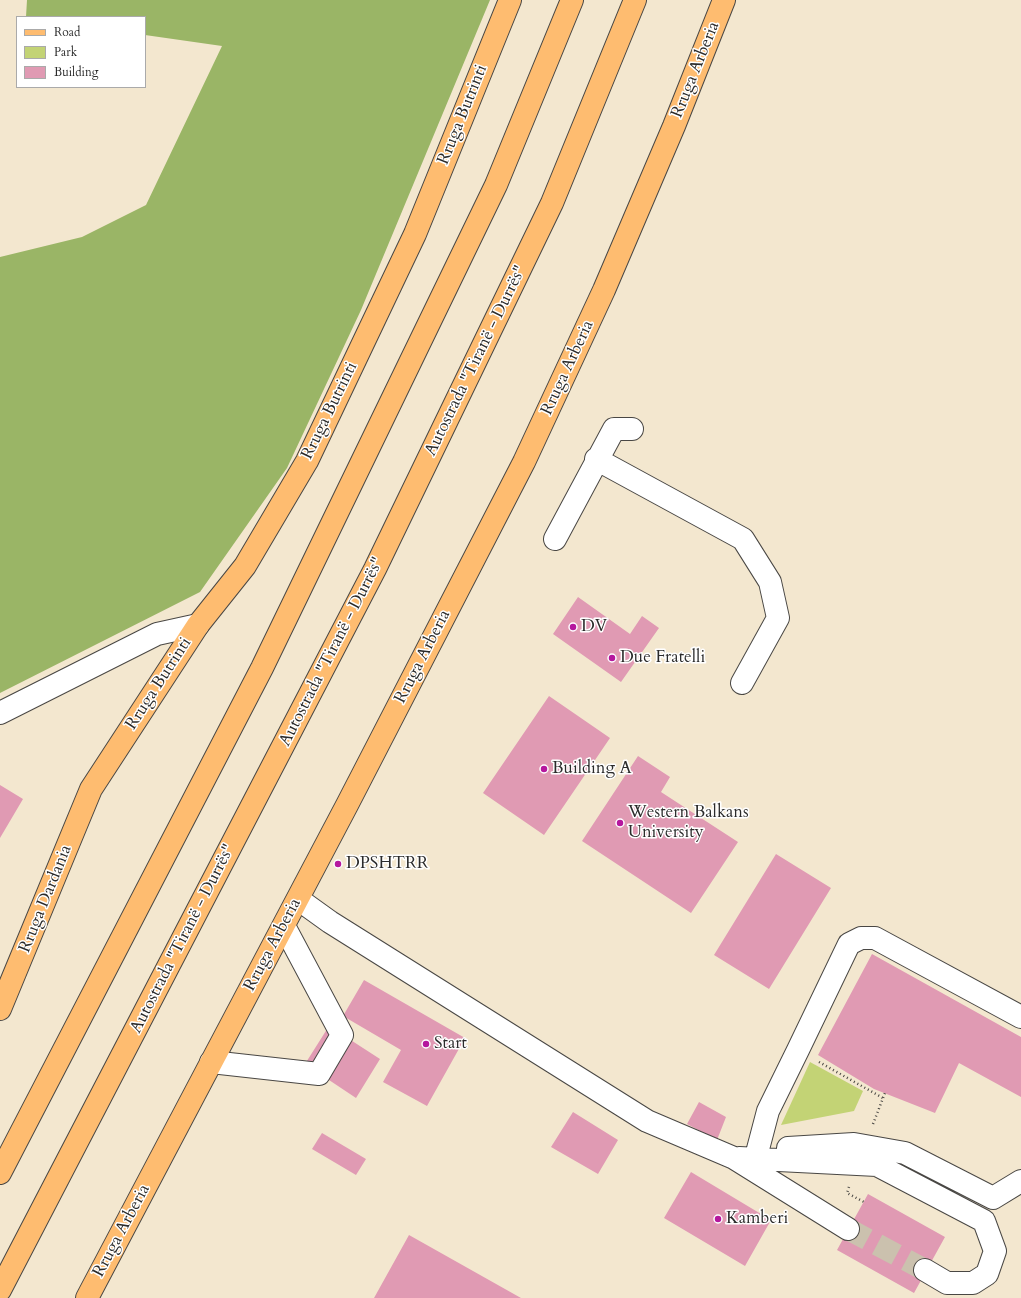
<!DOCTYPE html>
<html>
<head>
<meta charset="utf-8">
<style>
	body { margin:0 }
	#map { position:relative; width:1021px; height:1298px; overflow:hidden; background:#f3e7cf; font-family:Cardo,serif }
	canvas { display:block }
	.legend { position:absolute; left:16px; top:16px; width:130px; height:72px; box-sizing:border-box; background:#fff; border:1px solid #aaa; margin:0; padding:5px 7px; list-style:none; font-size:12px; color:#2b2b2b }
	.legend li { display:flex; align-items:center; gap:8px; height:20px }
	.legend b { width:20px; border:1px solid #aaa }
</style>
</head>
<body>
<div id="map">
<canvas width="1021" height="1298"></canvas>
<ul class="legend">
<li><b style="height:5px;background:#febc70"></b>Road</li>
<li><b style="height:11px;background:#c3d375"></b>Park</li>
<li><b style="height:11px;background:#e09ab3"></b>Building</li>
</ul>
</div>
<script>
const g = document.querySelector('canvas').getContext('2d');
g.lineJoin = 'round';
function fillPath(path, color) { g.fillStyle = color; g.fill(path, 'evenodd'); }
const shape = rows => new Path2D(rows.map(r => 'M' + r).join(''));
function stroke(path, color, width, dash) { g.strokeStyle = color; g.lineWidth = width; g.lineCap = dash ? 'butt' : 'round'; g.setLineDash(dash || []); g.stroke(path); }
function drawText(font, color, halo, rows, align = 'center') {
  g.font = font + ' Cardo,serif'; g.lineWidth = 3; g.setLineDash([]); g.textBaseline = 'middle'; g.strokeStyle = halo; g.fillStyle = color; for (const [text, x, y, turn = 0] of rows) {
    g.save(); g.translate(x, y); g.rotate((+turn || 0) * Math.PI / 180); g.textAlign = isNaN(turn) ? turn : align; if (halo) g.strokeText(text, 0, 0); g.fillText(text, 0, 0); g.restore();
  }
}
fillPath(shape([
	[810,1062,863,1091,854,1111,781,1125]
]), '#c3d375');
fillPath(shape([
	[27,0,490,0,361,310,287,468,200,592,0,693,0,257,82,237,146,205,222,46,145,35,145,17,26,17]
]), '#9ab566');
fillPath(shape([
	[578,597,630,634,642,616,659,628,621,682,553,634],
	[549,696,610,738,544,835,483,793],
	[638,756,670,777,661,792,738,842,691,913,582,841],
	[0,785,23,799,0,838],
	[776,854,831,888,769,989,714,955],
	[872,954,1021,1037,1021,1097,959,1063,935,1113,874,1089,818,1055],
	[364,980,465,1038,427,1106,383,1082,401,1050,343,1016],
	[329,1026,380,1059,356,1098,305,1064],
	[699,1102,726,1117,717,1140,687,1124],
	[573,1112,618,1140,598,1174,551,1147],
	[322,1133,366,1159,356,1175,312,1149],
	[691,1172,771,1220,745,1266,664,1218],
	[868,1194,945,1237,914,1293,837,1250],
	[409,1235,521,1298,374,1298]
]), '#e09ab3');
stroke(shape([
	[848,1229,925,1270]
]), '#cbc1ae', 22, [22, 11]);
const minor = shape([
	[596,459,743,539,770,582,778,618,742,683],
	[555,539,614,429,632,429],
	[0,713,157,634,198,625],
	[298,899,330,922,647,1121,734,1158,848,1229],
	[211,1062,319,1074,342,1035,284,926],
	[788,1148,854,1144,905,1153,993,1198,1021,1181],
	[758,1149,768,1111,798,1050,849,944,861,938,875,938,1021,1017],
	[739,1158,877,1165,984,1221,995,1251,987,1274,973,1283,947,1283,925,1270]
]);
const major = shape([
	[0,1009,91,789,198,625,245,566,307,461,415,234,510,0],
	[87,1298,347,805,524,462,604,290,674,126,724,0]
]);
const highway = shape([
	[0,1173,262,668,496,185,572,0],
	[0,1290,375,569,552,203,635,0]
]);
stroke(minor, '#494744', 24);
stroke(major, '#494744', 24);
stroke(highway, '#494744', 24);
stroke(shape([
	[819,1062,883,1098],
	[873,1124,885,1093],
	[849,1187,847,1193,864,1202]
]), '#494744', 2.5, [1, 3]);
stroke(minor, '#fff', 22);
stroke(major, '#febc70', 22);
stroke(highway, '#febc70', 22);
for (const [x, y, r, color] of [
	[573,627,4,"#b5179e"],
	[612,658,4,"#b5179e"],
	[544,769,4,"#b5179e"],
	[620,823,4,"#b5179e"],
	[338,864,4,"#b5179e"],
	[426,1044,4,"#b5179e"],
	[718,1219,4,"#b5179e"]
]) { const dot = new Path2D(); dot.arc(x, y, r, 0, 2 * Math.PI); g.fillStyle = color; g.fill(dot); stroke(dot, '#fff', 1.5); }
drawText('17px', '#2b2b2b', '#fff', [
	["Rruga Arberia",696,70,-68],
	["Rruga Butrinti",463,115,-68],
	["Autostrada \"Tiranë - Durrës\"",476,361,-64],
	["Rruga Arberia",568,368,-65],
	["Rruga Butrinti",330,411,-64],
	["Autostrada \"Tiranë - Durrës\"",332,652,-63],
	["Rruga Arberia",423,657,-63],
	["Rruga Butrinti",159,684,-57],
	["Rruga Dardania",46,899,-68],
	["Autostrada \"Tiranë - Durrës\"",183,939,-63],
	["Rruga Arberia",273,945,-62],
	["Rruga Arberia",122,1231,-62]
]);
drawText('17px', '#2b2b2b', '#fff', [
	["DV",581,627],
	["Due Fratelli",620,658],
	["Building A",552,769],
	["Western Balkans",628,813],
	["University",628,833],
	["DPSHTRR",346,864],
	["Start",434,1044],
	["Kamberi",726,1219]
], 'left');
</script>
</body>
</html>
